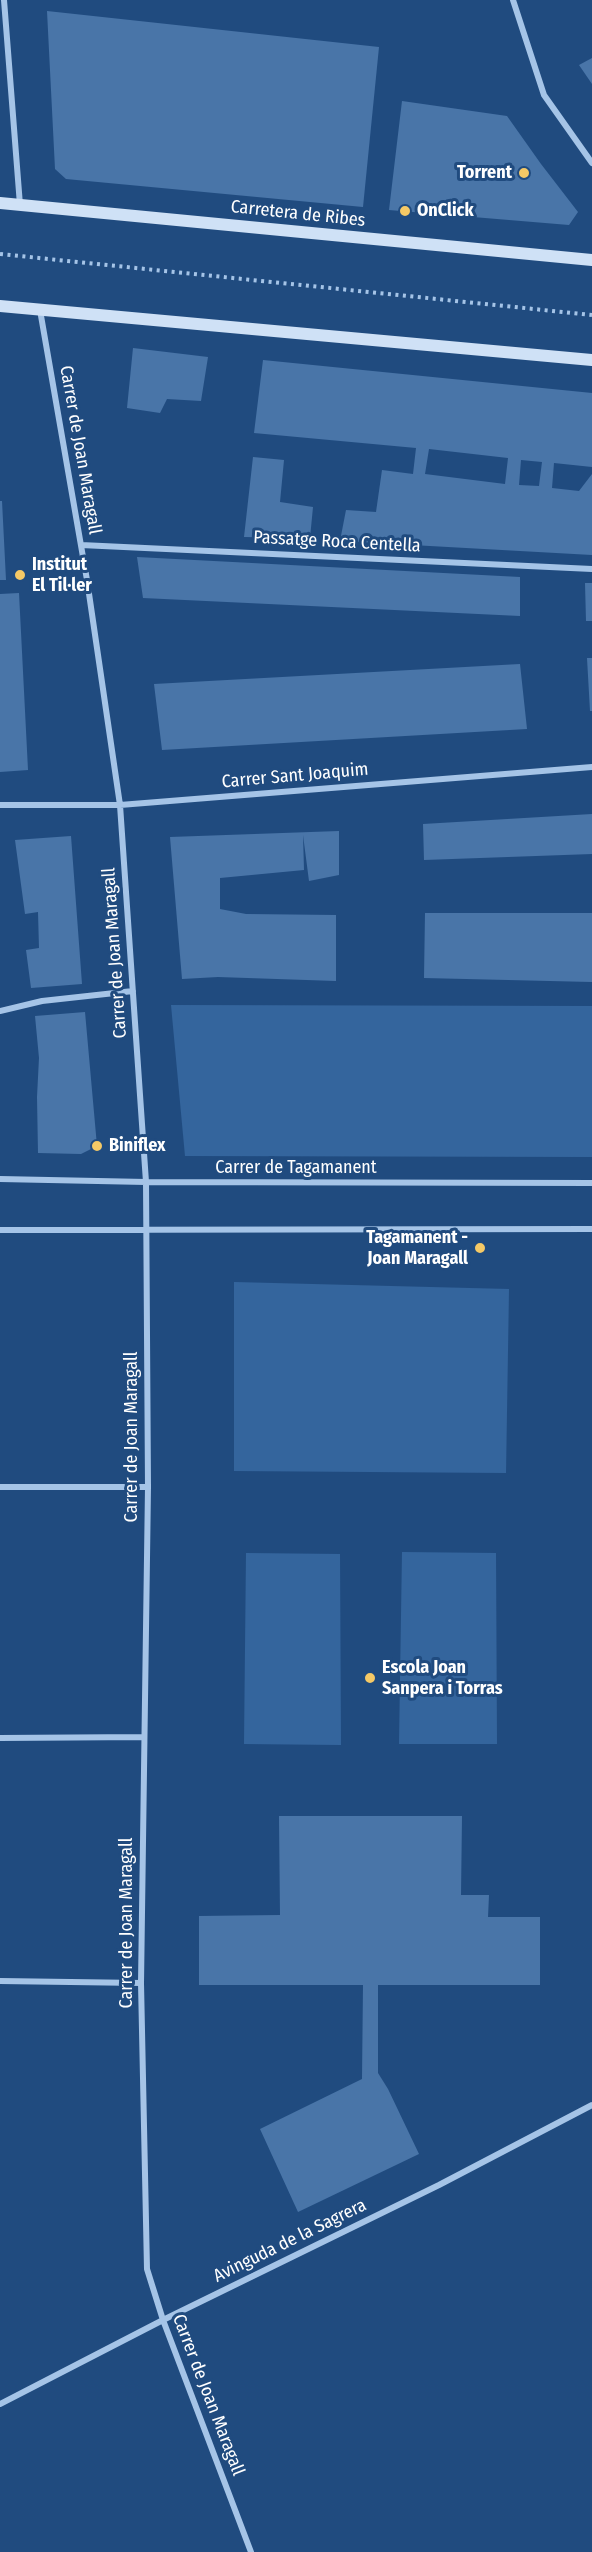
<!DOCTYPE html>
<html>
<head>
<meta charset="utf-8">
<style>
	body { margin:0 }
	canvas { display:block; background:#204b7f }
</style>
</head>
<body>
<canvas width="592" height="2552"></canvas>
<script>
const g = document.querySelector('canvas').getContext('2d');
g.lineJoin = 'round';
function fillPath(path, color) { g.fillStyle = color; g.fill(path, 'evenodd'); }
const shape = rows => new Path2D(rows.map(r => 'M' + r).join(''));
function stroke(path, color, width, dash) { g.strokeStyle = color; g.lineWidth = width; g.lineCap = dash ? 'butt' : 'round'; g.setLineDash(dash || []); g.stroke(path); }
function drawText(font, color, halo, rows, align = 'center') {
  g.font = font + ' "Fira Sans Condensed",sans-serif'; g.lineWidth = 6; g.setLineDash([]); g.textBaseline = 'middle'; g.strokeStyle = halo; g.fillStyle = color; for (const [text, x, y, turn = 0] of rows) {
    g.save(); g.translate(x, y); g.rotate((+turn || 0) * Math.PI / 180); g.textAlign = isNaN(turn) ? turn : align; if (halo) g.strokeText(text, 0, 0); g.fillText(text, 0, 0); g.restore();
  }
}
fillPath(shape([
	[171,1005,592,1006,592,1157,185,1156],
	[234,1282,509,1289,506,1473,234,1471],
	[402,1552,496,1553,497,1744,399,1744],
	[246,1553,340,1554,341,1745,244,1744]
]), '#34659d');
fillPath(shape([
	[47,11,379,47,363,207,66,179,55,169],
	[592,58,592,84,579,65],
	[402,101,507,116,541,164,578,212,569,225,389,210],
	[133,348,208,357,201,401,167,399,160,413,127,408],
	[263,360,592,393,592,467,554,463,552,488,579,491,592,474,592,555,340,541,346,510,376,512,382,470,413,474,416,448,254,433],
	[429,449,508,458,505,484,425,474],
	[521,460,542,462,539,486,519,485],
	[253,457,284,460,280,502,313,507,310,538,244,537],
	[0,501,2,501,6,580,0,580],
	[137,557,520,577,520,616,143,598],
	[585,583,592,583,592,621,586,621],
	[19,593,28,770,0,772,0,594],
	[587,658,592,658,592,711,590,711],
	[520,664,527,729,162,750,154,684],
	[592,814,592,854,424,860,423,824],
	[339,831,339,875,309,881,303,835,304,870,220,878,220,909,246,914,336,915,336,981,218,977,182,979,170,837],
	[71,836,82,984,31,988,26,950,39,948,38,912,25,914,15,840],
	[425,913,592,913,592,982,424,978],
	[85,1012,97,1146,81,1154,38,1153,37,1097,39,1058,35,1016],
	[279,1816,462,1816,461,1895,489,1895,488,1917,540,1917,540,1985,378,1985,378,2073,388,2089,419,2154,298,2212,260,2129,362,2079,363,1985,199,1985,199,1916,280,1915]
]), '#4975a8');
stroke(shape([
	[0,254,592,315]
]), '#a5c4e7', 4, [3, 4.5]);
stroke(shape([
	[4,0,20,205],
	[513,0,544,95,592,163],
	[40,310,87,580,120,805,146,1182,148,1487,141,1983,147,2269,163,2320,251,2552],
	[81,545,592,569],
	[0,805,120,805,592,767],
	[0,1011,42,1001,133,991],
	[0,1179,146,1182,592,1183],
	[0,1230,592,1229],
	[0,1487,148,1487],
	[0,1738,144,1737],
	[0,1981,141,1983],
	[0,2404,163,2320,439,2185,592,2105]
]), '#a5c4e7', 6);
stroke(shape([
	[0,203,592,260],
	[0,306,592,360]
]), '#cfe1f6', 12);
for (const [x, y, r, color] of [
	[524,173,6,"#f5c966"],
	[405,211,6,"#f5c966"],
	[20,575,6,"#f5c966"],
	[97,1146,6,"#f5c966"],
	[480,1248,6,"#f5c966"],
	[370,1678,6,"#f5c966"]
]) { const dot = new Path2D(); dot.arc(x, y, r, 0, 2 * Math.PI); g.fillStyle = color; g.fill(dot); stroke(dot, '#204b7f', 2); }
drawText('bold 18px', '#fff', '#204b7f', [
	["Torrent",512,173,"right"],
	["OnClick",417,211],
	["Institut",32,565],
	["El Til·ler",32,586],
	["Biniflex",109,1146],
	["Tagamanent -",468,1238,"right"],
	["Joan Maragall",468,1259,"right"],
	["Escola Joan",382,1668],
	["Sanpera i Torras",382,1689]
], 'left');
drawText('18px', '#fff', '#204b7f', [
	["Carretera de Ribes",298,214,6],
	["Carrer de Joan Maragall",80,450,80],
	["Passatge Roca Centella",337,542,3],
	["Carrer Sant Joaquim",295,776,-5],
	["Carrer de Joan Maragall",115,953,-94],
	["Carrer de Tagamanent",296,1168],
	["Carrer de Joan Maragall",132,1437,-90],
	["Carrer de Joan Maragall",127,1923,-90],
	["Avinguda de la Sagrera",290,2241,-26],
	["Carrer de Joan Maragall",208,2395,69]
]);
</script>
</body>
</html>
